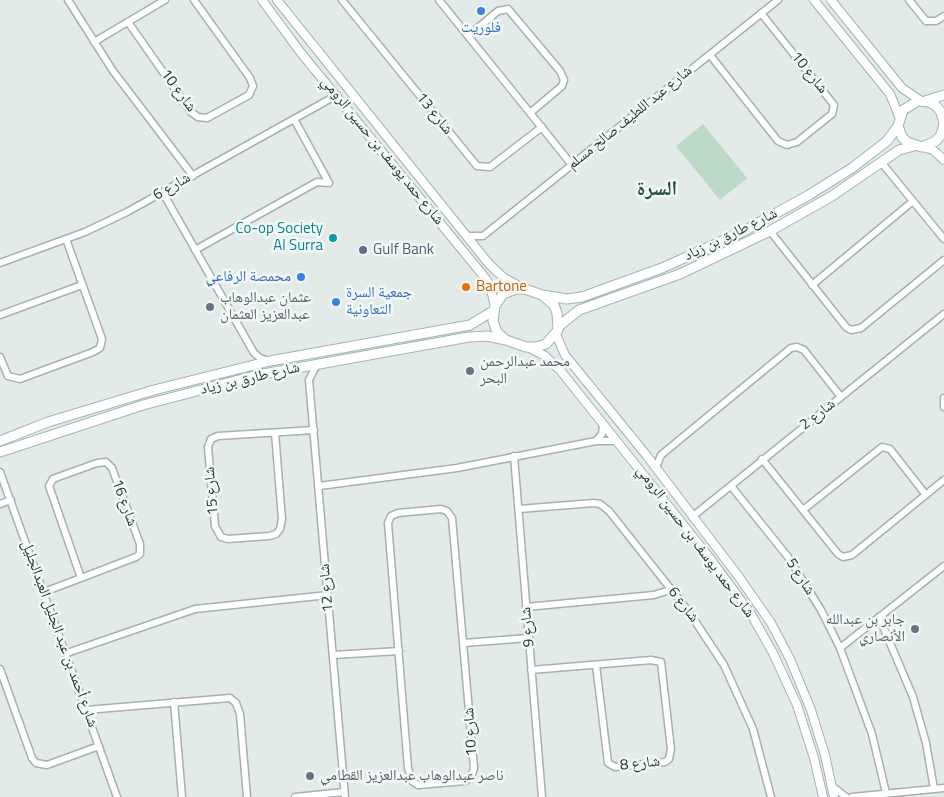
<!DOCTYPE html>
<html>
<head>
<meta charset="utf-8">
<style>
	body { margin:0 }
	canvas { display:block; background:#e2ebe8 }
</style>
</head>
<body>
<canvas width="944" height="797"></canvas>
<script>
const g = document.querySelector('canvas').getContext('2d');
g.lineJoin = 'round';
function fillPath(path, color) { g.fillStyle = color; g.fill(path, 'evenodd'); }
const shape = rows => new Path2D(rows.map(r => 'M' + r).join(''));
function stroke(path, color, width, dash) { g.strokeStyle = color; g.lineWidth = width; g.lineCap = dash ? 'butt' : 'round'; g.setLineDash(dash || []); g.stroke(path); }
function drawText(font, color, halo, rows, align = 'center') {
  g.font = font + ' "Titillium Web","Noto Naskh Arabic",sans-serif'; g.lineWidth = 5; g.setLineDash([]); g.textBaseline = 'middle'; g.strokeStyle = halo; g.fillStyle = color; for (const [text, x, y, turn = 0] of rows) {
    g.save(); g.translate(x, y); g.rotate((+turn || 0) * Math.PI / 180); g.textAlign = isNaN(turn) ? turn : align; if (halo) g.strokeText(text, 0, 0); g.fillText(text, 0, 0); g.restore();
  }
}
fillPath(shape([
	[703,124,747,178,720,200,676,146]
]), '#bddac8');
const minor = shape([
	[68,0,113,71,193,176],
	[342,0,477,166,490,167,542,127],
	[439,0,572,165],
	[909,0,926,21,936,21,944,16],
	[128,22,191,112,198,117,207,118,249,95,253,86,250,78,194,0],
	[468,36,498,11,508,9,560,71,564,80,562,86,530,113],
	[94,42,165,0],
	[710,55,778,141,787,145,797,142,832,114,834,105,761,13],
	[294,119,329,183],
	[881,162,944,239],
	[163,193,254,353,260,358,269,361],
	[770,231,846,327,851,330,861,328,944,260],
	[468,236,483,236,778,0],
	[195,250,317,182,329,183],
	[0,263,85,232,127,212,337,95],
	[812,285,913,201],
	[0,315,82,285],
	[0,357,8,376,20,379,93,352,100,348,102,339,66,239],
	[317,364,309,380,345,797],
	[944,398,944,407],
	[275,433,282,519,280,529,276,534,269,536,228,539,221,537,215,526,208,447,211,439,218,436,314,430],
	[596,441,602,434,603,425],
	[514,456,542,797],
	[762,459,838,554,843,557,852,555,944,480],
	[656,468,661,455,791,348,797,347,804,350,841,397],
	[0,472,117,797],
	[319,486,457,468,596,441,617,441],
	[731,486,788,557,821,610,840,648,872,734,886,793],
	[0,504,11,500],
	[441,509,447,511,452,518,474,768,471,777,465,781,418,785,412,781,408,768,388,523,391,516,398,513,441,509],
	[519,509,594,503,600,504,609,511,689,612,724,665,753,729,771,797],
	[803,510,882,447,890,449,926,495],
	[692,517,944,314],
	[44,592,81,578,136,557,140,554,140,544,112,468,106,462,97,463,58,477,53,479,49,486,81,578],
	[526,607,654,595,670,590],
	[879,617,913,697,926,743,934,789],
	[464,643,528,638],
	[840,648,944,566],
	[67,653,195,609,328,595],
	[333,655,399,651],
	[0,669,32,758,36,763,47,765,99,746],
	[531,670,651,660,661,662,671,749,669,759,665,762,615,767,608,763,596,665],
	[174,702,182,797],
	[86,710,230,698,236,703,240,714,247,797],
	[833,787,846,797],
	[295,797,344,792],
	[852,797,944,788]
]);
const tertiary = shape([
	[262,0,301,53,486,279,490,286,495,306],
	[277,0,489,264,504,278,525,289],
	[814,0,890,94,899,116],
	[831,0,902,88,921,101],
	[922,147,933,150,944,160],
	[556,334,565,355,647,456,739,577,771,623,790,659,811,710,825,755,834,797],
	[528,347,545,356,560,370,709,557,751,614,773,653,797,705,814,758,823,797]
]);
const secondary = shape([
	[925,101,944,95],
	[944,123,941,112,936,106,929,102,918,101,903,110,898,126,902,137,907,142,922,147,936,141,941,135,944,124],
	[516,289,525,289,542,295,554,305,557,313,558,330,546,344,536,347,526,347,506,340,497,332,493,321,495,306,503,294,516,289],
	[542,295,567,299,582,297,662,268,742,232,809,195,852,168,887,141,898,126],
	[558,327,579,310,680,274,770,231,832,196,899,150,914,146],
	[0,441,48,422,154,390,270,361,470,325,493,311],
	[0,452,143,405,258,375,469,337,487,336,506,340]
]);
stroke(minor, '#a5b2af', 9);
stroke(tertiary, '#a5b2af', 10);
stroke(secondary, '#a2b6b1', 11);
stroke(minor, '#fff', 6);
stroke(tertiary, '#fff', 8);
stroke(secondary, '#fff', 9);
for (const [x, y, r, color] of [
	[481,11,5,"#3f7fe0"],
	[333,238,5,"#0f9aa8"],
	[363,250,5,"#5c6f8a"],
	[301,277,5,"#3f7fe0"],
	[466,287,5,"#e8710a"],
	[336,302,5,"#3f7fe0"],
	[210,307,5,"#6b7280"],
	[470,371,5,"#6b7280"],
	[915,629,5,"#6b7280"],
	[310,776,5,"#6b7280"]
]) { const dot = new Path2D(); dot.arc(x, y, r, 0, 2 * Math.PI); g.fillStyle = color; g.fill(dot); stroke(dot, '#f2f8f6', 2); }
drawText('15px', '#366cbe', '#f2f8f6', [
	["فلوريت",481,28],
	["محمصة الرفاعي",291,277,"right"],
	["جمعية السرة",346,293,"left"],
	["التعاونية",346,310,"left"]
]);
drawText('15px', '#243a37', '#f2f8f6', [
	["شارع 10",809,73,51],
	["شارع 10",178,91,53],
	["شارع 13",434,114,51],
	["شارع عبد اللطيف صالح مسلم",630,118,-39],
	["شارع حمد يوسف بن حسين الرومي",382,151,51],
	["شارع 6",172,187,-30],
	["شارع طارق بن زياد",731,235,-26],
	["شارع طارق بن زياد",250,379,-13],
	["شارع 2",818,415,-38],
	["شارع 15",212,491,-95],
	["شارع 16",124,503,70],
	["شارع حمد يوسف بن حسين الرومي",695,542,53],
	["شارع 5",800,577,57],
	["شارع 12",327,588,-95],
	["شارع 6",683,605,52],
	["شارع 9",528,627,-95],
	["شارع أحمد بن عبد الجليل العبدالجليل",59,634,70],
	["شارع 10",471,732,-94],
	["شارع 8",640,764,-6]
]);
drawText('15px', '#0d838f', '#f2f8f6', [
	["Co-op Society",323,229],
	["Al Surra",323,246]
], 'right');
drawText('15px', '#4e5e75', '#f2f8f6', [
	["Gulf Bank",373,250]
], 'left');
drawText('15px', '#c56008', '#f2f8f6', [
	["Bartone",476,287]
], 'left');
drawText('15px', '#5b616d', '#f2f8f6', [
	["عثمان عبدالوهاب",220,298],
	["عبدالعزيز العثمان",220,315],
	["محمد عبدالرحمن",480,362],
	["البحر",480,379],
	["جابر بن عبدالله",905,620,"right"],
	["الأنصاري",905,637,"right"],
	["ناصر عبدالوهاب عبدالعزيز القطامي",320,776]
], 'left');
drawText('bold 20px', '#224b45', '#f2f8f6', [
	["السرة",657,190]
]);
</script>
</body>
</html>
